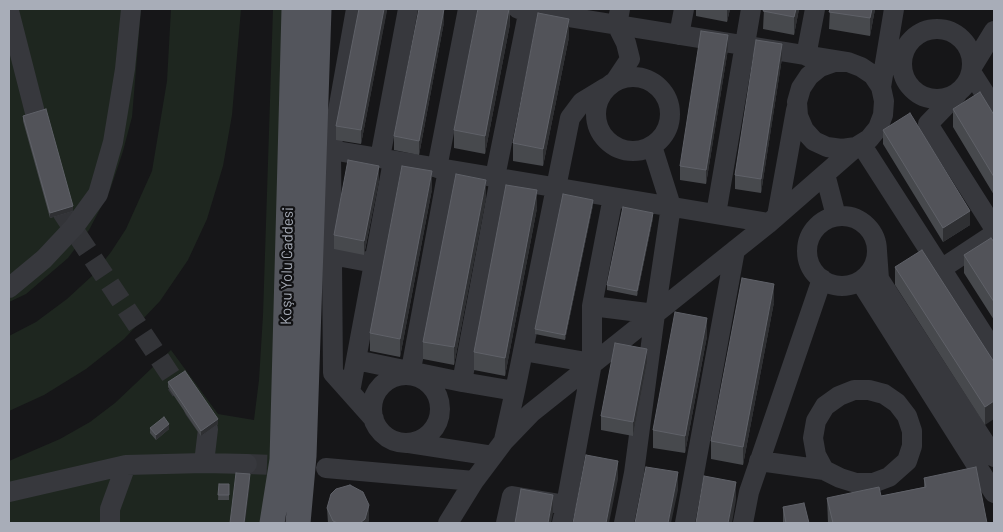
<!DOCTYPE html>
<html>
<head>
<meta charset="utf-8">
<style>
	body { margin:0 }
	#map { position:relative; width:1003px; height:532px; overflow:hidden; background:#161618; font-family:Barlow,sans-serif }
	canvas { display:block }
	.frame { position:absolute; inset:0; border:10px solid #a8adb8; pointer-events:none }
</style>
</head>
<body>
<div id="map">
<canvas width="1003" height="532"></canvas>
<div class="frame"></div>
</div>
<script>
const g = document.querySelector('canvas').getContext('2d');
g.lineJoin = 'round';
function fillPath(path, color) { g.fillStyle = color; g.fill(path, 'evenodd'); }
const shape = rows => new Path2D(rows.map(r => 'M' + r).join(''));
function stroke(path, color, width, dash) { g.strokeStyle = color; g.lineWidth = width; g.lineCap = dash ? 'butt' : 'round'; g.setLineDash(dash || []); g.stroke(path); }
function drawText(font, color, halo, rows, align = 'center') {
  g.font = font + ' Barlow,sans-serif'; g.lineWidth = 4.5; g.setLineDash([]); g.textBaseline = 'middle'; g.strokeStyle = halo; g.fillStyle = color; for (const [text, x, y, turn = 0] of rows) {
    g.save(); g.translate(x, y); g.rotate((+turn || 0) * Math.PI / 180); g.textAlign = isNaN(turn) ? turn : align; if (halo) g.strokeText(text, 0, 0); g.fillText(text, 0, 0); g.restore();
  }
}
fillPath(shape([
	[9,9,141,9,132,117,123,151,110,190,89,230,68,258,26,294,9,302],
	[171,9,241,9,232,115,223,166,207,219,188,260,160,301,124,339,86,369,44,395,9,411,9,336,36,322,67,299,92,276,111,252,126,229,152,171,167,81],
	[273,9,290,9,273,460,264,523,9,523,9,461,60,439,90,422,115,403,171,350,218,414,254,420,259,380,263,315]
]), '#1e261f');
stroke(shape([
	[60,209,181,391],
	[247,464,295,466]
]), '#333438', 20, [20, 10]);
stroke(shape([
	[518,9,848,62,861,67,873,75,881,87,884,101,883,115,878,128,869,139,856,147,842,149,827,147,814,141,804,130,798,116,797,102,801,88,809,76,820,67,834,62,848,62],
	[9,11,42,140],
	'902 64a35 35 0 1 1 70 0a35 35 0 1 1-70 0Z',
	[679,35,684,9],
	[806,56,815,9],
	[972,67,994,31],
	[971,72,994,108],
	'596 114a37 37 0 1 1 74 0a37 37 0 1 1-74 0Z',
	[616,80,630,59,626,43,617,25,620,9],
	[881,87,894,9],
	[957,94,928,124,994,228],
	[861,144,994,351],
	[331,150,356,9],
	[380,158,408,9],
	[437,168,468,9],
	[825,174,836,216],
	[495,177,529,9],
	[716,214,751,9],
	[777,216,796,110],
	'807 251a35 35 0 1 1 70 0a35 35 0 1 1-70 0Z',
	[877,251,879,279,994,457],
	[332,255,374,263],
	[941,269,994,234],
	[860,281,994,493],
	[9,288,44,259,74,227,98,194,113,142,125,69,131,9],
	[592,306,655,314,671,206,652,146],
	[523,351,592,363],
	[356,360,462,382,500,178],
	[410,375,448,170],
	'372 409a34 34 0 1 1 68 0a34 34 0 1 1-68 0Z',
	[462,382,515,391,570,118,582,102,605,88],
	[854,390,869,390,884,394,897,403,907,416,912,431,912,446,907,461,889,477,873,483,856,483,840,478,824,470,816,455,813,438,816,421,825,406,839,396,854,390],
	[350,392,393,161],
	[194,409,208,429,204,463,247,464],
	[374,419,333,373,331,150,769,223],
	[504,440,515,391],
	[409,443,493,456],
	[759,461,824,470],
	[326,468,474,481,504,441,531,413,769,223,856,147],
	[9,492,126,465,204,463],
	[110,523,110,509,126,465],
	[448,523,474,481],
	[506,523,512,496,566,505,592,363,592,306,613,197],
	[562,523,566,505],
	[624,523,634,473,655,314],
	[685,523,735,250],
	[743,523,749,492,822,279]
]), '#37383d', 20);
stroke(shape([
	[272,523,282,460,294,9],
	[298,523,304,456,319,9]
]), '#53555c', 25);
fillPath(shape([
	[387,9,361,144,336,140,336,126],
	[510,9,510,24,485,154,454,148,454,130],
	[696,9,730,9,727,22,696,16],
	[764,9,799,9,794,35,763,29],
	[830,9,875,9,870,36,829,29],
	[444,22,419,155,394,150,394,136],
	[569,37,543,166,513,161,513,143],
	[728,49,706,184,680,180,680,166],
	[782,58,761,193,735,189,735,175],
	[953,109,994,115,994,195,953,127],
	[23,116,73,211,50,218,23,121],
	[883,130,970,225,943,242,883,144],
	[379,180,364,255,334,249,334,235],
	[432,189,400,357,370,351,370,333],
	[486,197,454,365,423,359,423,342],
	[593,205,565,340,535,334,535,329],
	[537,208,505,376,474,370,474,352],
	[653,218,637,296,607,290,607,285],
	[994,242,994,320,964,273,964,255],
	[895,267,994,362,985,425,895,285],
	[774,302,743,465,711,459,711,441],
	[707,336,685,453,653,448,653,430],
	[647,363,633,436,601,430,601,416],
	[168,382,218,424,201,436,168,387],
	[150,428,169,429,156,440,150,433],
	[924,478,987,523,828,523,827,498,881,496,924,487],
	[219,484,229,484,229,500,218,500],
	[783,507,809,523,783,523],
	[327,508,369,519,368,523,328,523]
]), '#47494d');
fillPath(shape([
	[384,9,387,9,387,11,361,144,361,130],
	[444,9,444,22,419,155,419,141],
	[509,9,510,24,485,154,485,136],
	[727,9,730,9,727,22],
	[796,9,799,9,794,35,794,17],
	[872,9,875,9,870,36,870,18],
	[569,19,569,37,543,166,543,149],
	[728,35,728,49,706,184,706,170],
	[782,44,782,58,761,193,761,179],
	[379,166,379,180,364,255,364,241],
	[432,171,432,189,400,357,400,339],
	[486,180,486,197,454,365,454,347],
	[537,190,537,208,505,376,505,358],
	[593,200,593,205,565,340,565,335],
	[73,206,73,211,50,218,50,213],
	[970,211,970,225,943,242,943,228],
	[653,213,653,218,637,296,637,291],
	[774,284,774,302,743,465,743,447],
	[707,318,707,336,685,453,685,436],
	[647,349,647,363,633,436,633,422],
	[994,401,994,419,985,425,985,407],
	[218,419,218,424,201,436,201,431],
	[169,424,169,429,156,440,156,435],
	[618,461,618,479,609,523,606,523],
	[678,472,678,490,671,523,668,523],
	[250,474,250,484,245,523,244,523],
	[736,482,736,500,732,523,728,523],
	[553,495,553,513,551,523,548,523],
	[369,505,369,519,368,523,360,523]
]), '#2f3033');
const building = shape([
	[359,9,384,9,361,130,336,126,359,9],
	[419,9,444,9,419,141,394,136,419,9],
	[478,9,509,9,485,136,454,130,478,9],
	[764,9,796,9,794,17,763,11,764,9],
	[830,9,872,9,870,18,829,12,830,9],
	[538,13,569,19,543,149,513,143,538,13],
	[701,31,728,35,706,170,680,166,701,31],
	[756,40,782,44,761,179,735,175,756,40],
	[980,92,994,115,994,177,953,109,980,92],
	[46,109,73,206,50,213,23,116,46,109],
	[910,113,970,211,943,228,883,130,910,113],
	[348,160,379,166,364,241,334,235,348,160],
	[402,166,432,171,400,339,370,333,402,166],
	[456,174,486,180,454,347,423,342,456,174],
	[506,185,537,190,505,358,474,352,506,185],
	[563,194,593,200,565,335,535,329,563,194],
	[623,207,653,213,637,291,607,285,623,207],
	[991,238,994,242,994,302,964,255,991,238],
	[922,250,994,362,994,401,985,407,895,267,922,250],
	[742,278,774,284,743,447,711,441,742,278],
	[675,312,707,318,685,436,653,430,675,312],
	[615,343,647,349,633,422,601,416,615,343],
	[185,371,218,419,201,431,168,382,185,371],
	[164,417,169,424,156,435,150,428,164,417],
	[586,455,618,461,606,523,573,523,586,455],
	[646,467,678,472,668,523,635,523,646,467],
	[976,467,987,523,833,523,827,498,879,487,881,496,926,487,924,478,976,467],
	[236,473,250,474,244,523,230,523,236,473],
	[704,476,736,482,728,523,696,523,704,476],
	[219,484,229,484,229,495,218,495,219,484],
	[350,485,363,492,369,505,365,519,360,523,338,523,333,521,327,508,331,494,336,489,350,485],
	[521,489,553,495,548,523,515,523,521,489],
	[804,503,809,523,786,523,783,507,804,503]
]);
fillPath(building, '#525359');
stroke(building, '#5f6168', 1);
drawText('15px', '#a8adb8', '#111113', [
	["Koşu Yolu Caddesi",287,266,-89]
]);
</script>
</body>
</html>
